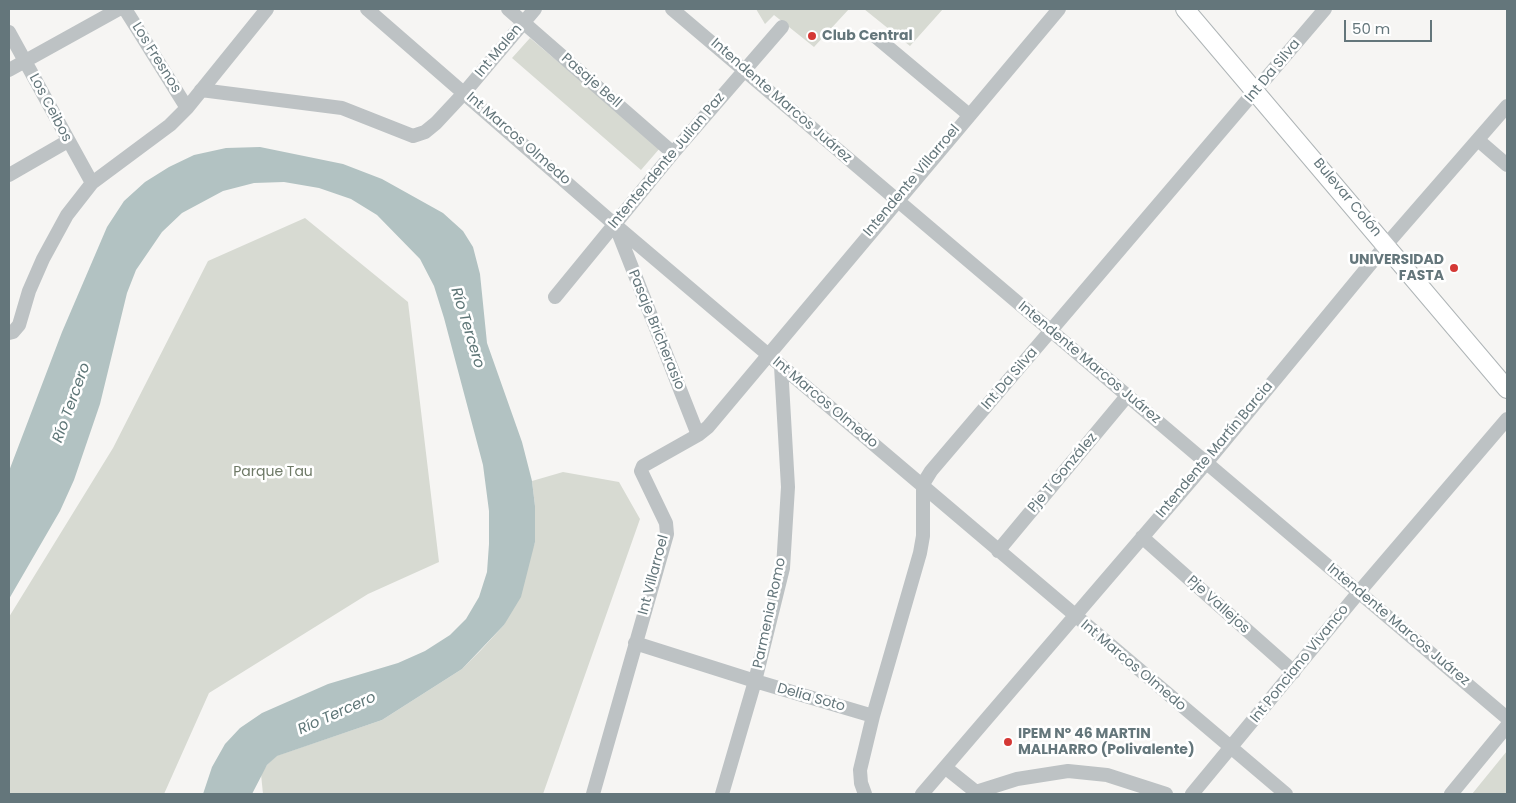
<!DOCTYPE html>
<html>
<head>
<meta charset="utf-8">
<style>
	body { margin:0 }
	#map { position:relative; width:1516px; height:803px; overflow:hidden; background:#f6f5f3; font-family:Poppins,sans-serif }
	canvas { display:block }
	.frame { position:absolute; inset:0; border:10px solid #64767b; pointer-events:none }
	.scale { position:absolute; left:1344px; top:20px; width:88px; height:22px; box-sizing:border-box; border:2px solid #64767b; border-top:0; padding-left:6px; font-size:15px; line-height:18px; white-space:nowrap; color:#64767b; -webkit-text-stroke:4px #fff; paint-order:stroke }
</style>
</head>
<body>
<div id="map">
<canvas width="1516" height="803"></canvas>
<div class="frame"></div>
<div class="scale">50 m</div>
</div>
<script>
const g = document.querySelector('canvas').getContext('2d');
g.lineJoin = 'round';
function fillPath(path, color) { g.fillStyle = color; g.fill(path, 'evenodd'); }
const shape = rows => new Path2D(rows.map(r => 'M' + r).join(''));
function stroke(path, color, width, dash) { g.strokeStyle = color; g.lineWidth = width; g.lineCap = dash ? 'butt' : 'round'; g.setLineDash(dash || []); g.stroke(path); }
function drawText(font, color, halo, rows, align = 'center') {
  g.font = font + ' Poppins,sans-serif'; g.lineWidth = 5; g.setLineDash([]); g.textBaseline = 'middle'; g.strokeStyle = halo; g.fillStyle = color; for (const [text, x, y, turn = 0] of rows) {
    g.save(); g.translate(x, y); g.rotate((+turn || 0) * Math.PI / 180); g.textAlign = isNaN(turn) ? turn : align; if (halo) g.strokeText(text, 0, 0); g.fillText(text, 0, 0); g.restore();
  }
}
fillPath(shape([
	[756,9,849,9,814,47,774,15,765,24],
	[864,9,943,9,910,46],
	[530,38,660,148,641,170,512,58],
	[305,218,408,302,439,562,368,594,209,693,164,794,9,794,9,617,113,448,208,261],
	[563,472,619,482,640,519,543,794,263,794,261,774,267,765,276,756,382,720,462,669,480,651,504,625,535,542,535,506,532,481],
	[1507,751,1507,794,1472,794]
]), '#d7dad2');
fillPath(shape([
	[260,147,343,164,382,179,443,213,463,231,473,247,480,274,487,343,522,442,532,481,535,506,535,542,521,597,504,625,462,669,382,720,277,756,267,765,252,794,203,794,212,767,225,744,240,728,262,713,328,684,398,663,425,651,450,635,466,619,479,597,487,572,489,544,489,511,483,465,444,318,434,286,420,259,377,215,351,199,319,188,284,182,254,183,223,191,182,213,162,232,136,270,127,293,100,404,74,480,60,511,9,599,9,471,62,332,107,227,124,201,145,182,169,167,194,155,226,148]
]), '#b2c2c2');
const major = shape([
	[1185,9,1507,389]
]);
stroke(major, '#afb5b7', 20);
stroke(shape([
	[125,9,187,108],
	[367,9,614,224,1286,794],
	[508,9,673,153],
	[672,9,1507,718],
	[9,32,92,183],
	[876,37,968,114],
	[9,70,119,9],
	[201,90,342,108,413,136,425,132,436,123,464,93,535,9],
	[1478,140,1507,165],
	[9,175,68,141],
	[616,227,698,435],
	[555,297,673,153,782,27],
	[9,333,13,332,19,325,29,291,43,259,67,215,92,183,170,125,187,108,267,9],
	[1142,537,1294,672],
	[998,551,1127,396],
	[635,643,755,681,873,716],
	[946,768,976,792,1017,779,1068,771,1107,775,1166,794],
	[593,794,667,534,666,523,641,471,643,466,698,435,708,427,1059,9],
	[722,794,755,681,783,568,788,487,781,366],
	[865,794,861,783,860,770,873,716,920,553,923,536,923,484,931,471,1325,9],
	[922,794,1207,462,1386,245,1507,106],
	[1192,794,1359,592,1507,419],
	[1451,794,1507,726]
]), '#bdc2c4', 14);
stroke(major, '#fff', 18);
for (const [x, y, r, color] of [
	[812,36,5,"#d43835"],
	[1454,268,5,"#d43835"],
	[1008,742,5,"#d43835"]
]) { const dot = new Path2D(); dot.arc(x, y, r, 0, 2 * Math.PI); g.fillStyle = color; g.fill(dot); stroke(dot, '#fff', 2); }
drawText('bold 14px', '#64767b', '#fff', [
	["Club Central",822,36],
	["UNIVERSIDAD",1444,260,"right"],
	["FASTA",1444,276,"right"],
	["IPEM Nº 46 MARTIN",1018,734],
	["MALHARRO (Polivalente)",1018,750]
], 'left');
drawText('14px', '#64767b', '#fff', [
	["Int Malen",499,51,-50],
	["Los Fresnos",156,58,58],
	["Int Da Silva",1273,71,-50],
	["Pasaje Bell",591,81,41],
	["Intendente Marcos Juárez",781,101,41],
	["Los Ceibos",50,108,62],
	["Int Marcos Olmedo",518,139,41],
	["Intentendente Julian Paz",667,161,-50],
	["Intendente Villarroel",912,181,-50],
	["Bulevar Colón",1347,198,50],
	["Pasaje Bricherasio",656,330,68],
	["Intendente Marcos Juárez",1089,363,40],
	["Int Da Silva",1010,379,-49],
	["Int Marcos Olmedo",825,403,40],
	["Intendente Martín Barcia",1215,450,-50],
	["Pje T González",1063,473,-50],
	["Int Villarroel",654,575,-75],
	["Pje Vallejos",1218,605,42],
	["Parmenia Romo",770,613,-78],
	["Intendente Marcos Juárez",1398,625,40],
	["Int Ponciano Vivanco",1300,664,-51],
	["Int Marcos Olmedo",1133,666,40],
	["Delia Soto",811,698,16]
]);
drawText('14px', '#6e7966', '#fff', [
	["Parque Tau",273,472]
]);
drawText('italic 15px', '#5e7677', '#fff', [
	["Río Tercero",467,328,73],
	["Río Tercero",72,403,-70],
	["Río Tercero",337,714,-24]
]);
</script>
</body>
</html>
